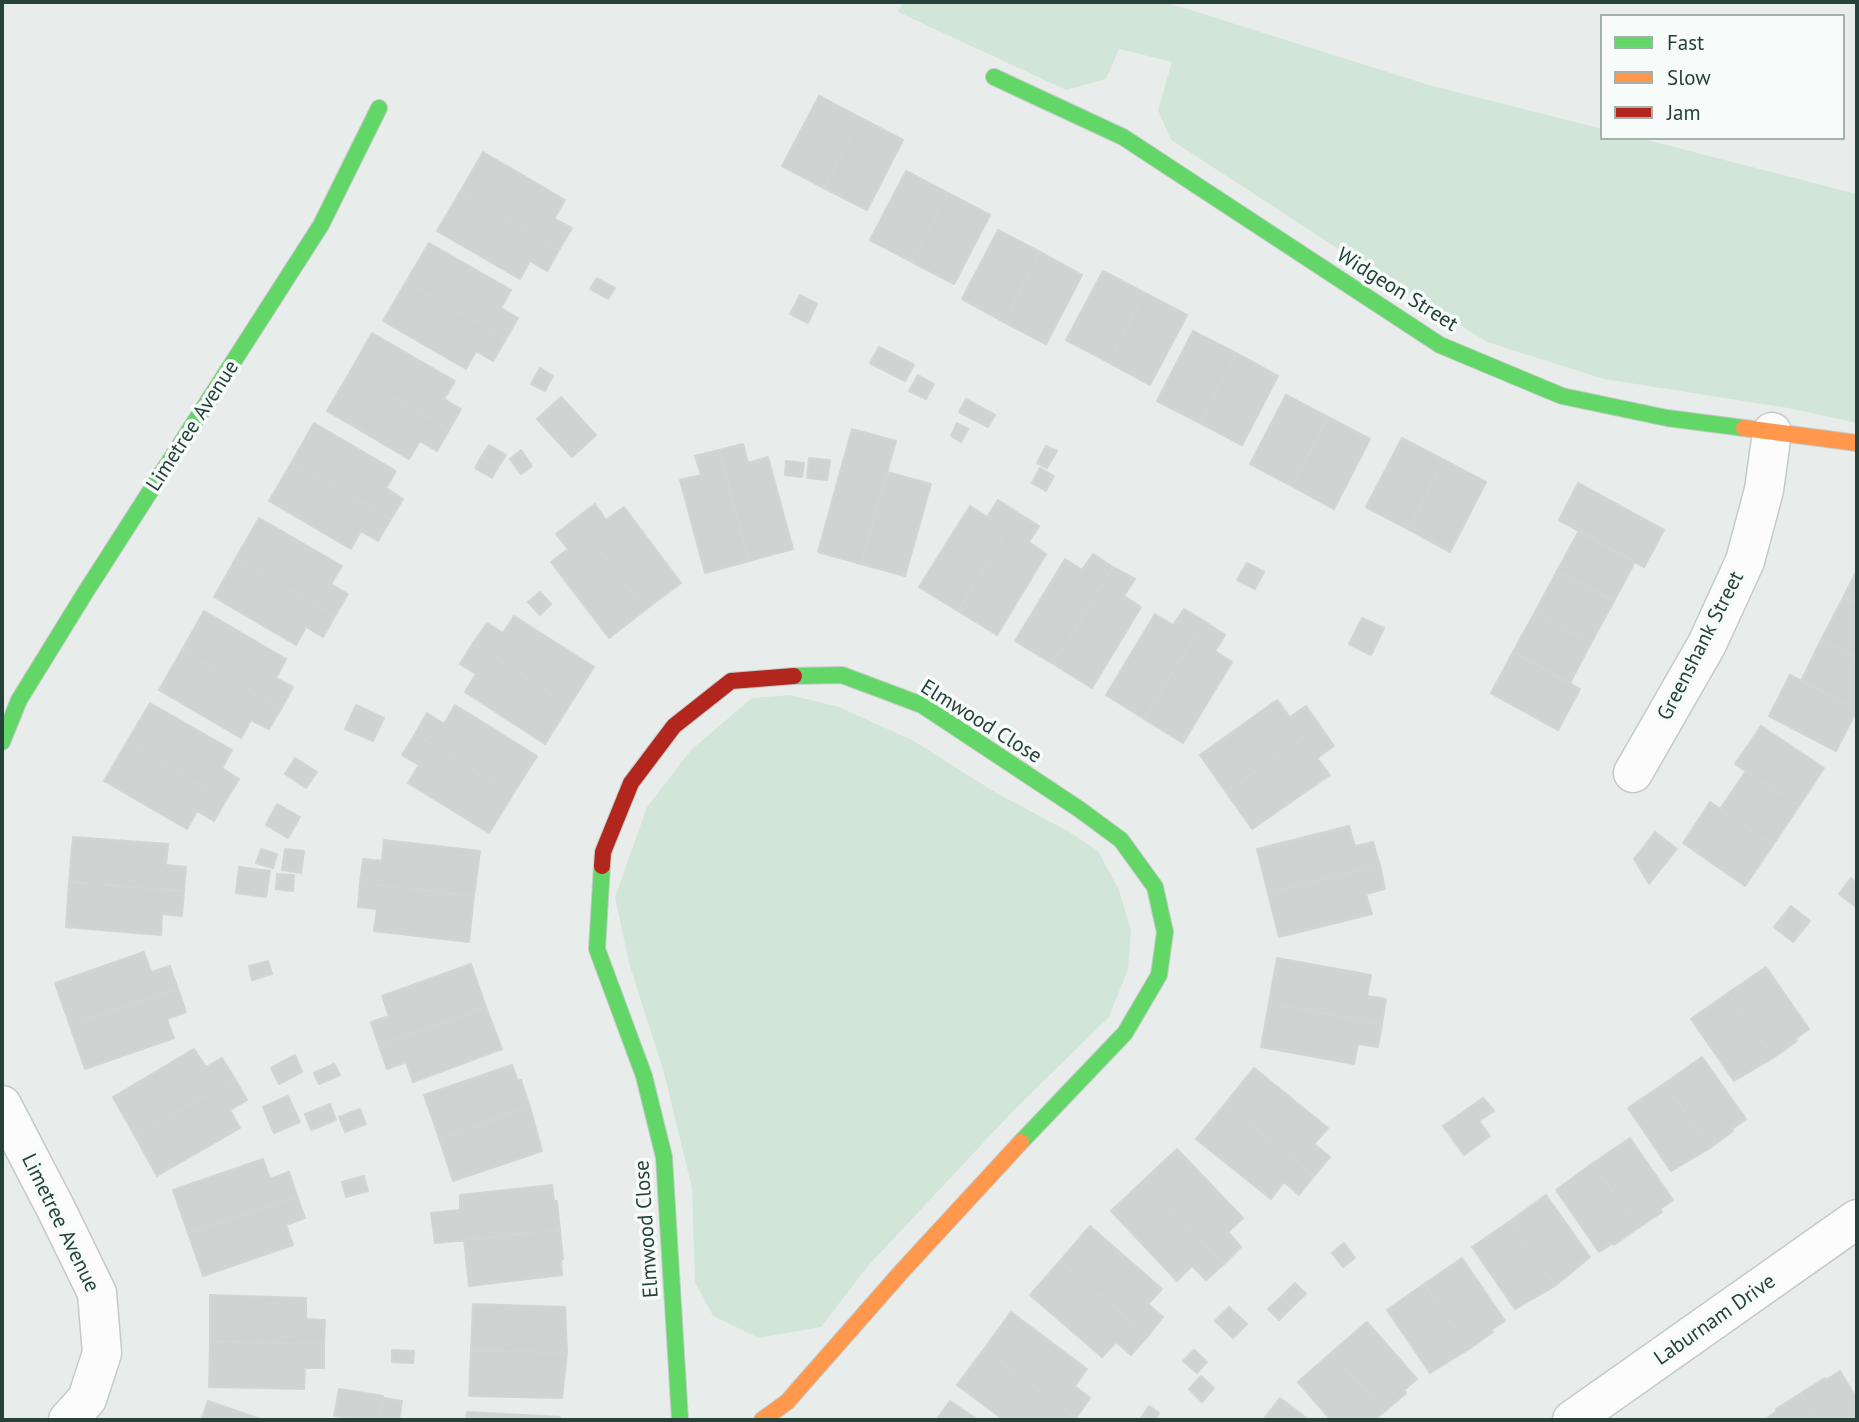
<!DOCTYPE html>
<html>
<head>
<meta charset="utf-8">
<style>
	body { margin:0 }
	#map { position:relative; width:1859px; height:1422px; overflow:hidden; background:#e8edeb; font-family:"PT Sans",sans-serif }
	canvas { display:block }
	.frame { position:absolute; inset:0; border:4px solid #24423a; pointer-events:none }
	.legend { position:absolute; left:1600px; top:14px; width:245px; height:126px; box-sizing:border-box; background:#f7fbf9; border:2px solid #a3b1ad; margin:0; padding:9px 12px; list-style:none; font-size:21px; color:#24423a }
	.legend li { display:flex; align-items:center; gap:14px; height:35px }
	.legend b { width:35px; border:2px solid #a3b1ad }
</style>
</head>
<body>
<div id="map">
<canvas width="1859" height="1422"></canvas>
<div class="frame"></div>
<ul class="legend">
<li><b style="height:9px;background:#63d668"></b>Fast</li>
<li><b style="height:9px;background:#ff974d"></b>Slow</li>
<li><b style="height:9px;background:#b3261e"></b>Jam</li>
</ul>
</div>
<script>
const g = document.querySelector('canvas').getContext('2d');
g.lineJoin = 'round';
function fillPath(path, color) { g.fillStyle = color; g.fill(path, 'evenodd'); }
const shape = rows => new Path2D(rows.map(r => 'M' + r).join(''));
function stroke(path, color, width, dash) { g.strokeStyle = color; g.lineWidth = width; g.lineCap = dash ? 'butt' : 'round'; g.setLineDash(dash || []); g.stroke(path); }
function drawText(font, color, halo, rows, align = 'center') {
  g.font = font + ' "PT Sans",sans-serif'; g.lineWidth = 7; g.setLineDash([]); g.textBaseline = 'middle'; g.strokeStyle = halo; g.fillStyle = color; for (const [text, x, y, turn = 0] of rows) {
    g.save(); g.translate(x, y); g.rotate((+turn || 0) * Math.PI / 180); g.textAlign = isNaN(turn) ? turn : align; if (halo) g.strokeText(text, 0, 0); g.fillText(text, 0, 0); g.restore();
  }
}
fillPath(shape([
	[903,2,1165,2,1429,85,1602,129,1602,138,1639,138,1857,194,1857,423,1788,408,1604,379,1487,342,1354,259,1171,140,1158,110,1172,62,1119,49,1106,79,1066,90,898,12],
	[790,695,839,707,912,740,998,794,1068,831,1098,851,1119,890,1131,931,1128,969,1109,1017,1013,1111,868,1266,821,1327,759,1338,713,1316,695,1282,692,1188,664,1073,629,963,615,897,647,807,691,750,752,698]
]), '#d1e6d8');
const building = shape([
	[819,96,861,118,824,188,782,166,819,96],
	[861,118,903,140,867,210,824,188,861,118],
	[483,152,565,200,554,219,572,228,559,250,460,192,483,152],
	[906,171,948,193,912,262,870,240,906,171],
	[460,192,559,250,547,271,530,261,520,279,437,231,460,192],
	[948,193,990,215,954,284,912,262,948,193],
	[998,230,1040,252,1004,322,962,299,998,230],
	[429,243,511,290,501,308,518,318,506,339,406,282,429,243],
	[1040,252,1082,275,1046,344,1004,322,1040,252],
	[1103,271,1145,293,1108,362,1066,340,1103,271],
	[597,278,615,288,608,299,590,289,597,278],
	[406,282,506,339,493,361,476,351,466,369,383,321,406,282],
	[1145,293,1187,315,1150,385,1108,362,1145,293],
	[800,295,817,304,808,323,790,314,800,295],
	[1193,331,1236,353,1200,423,1157,401,1193,331],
	[372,333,455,381,444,399,461,409,449,430,350,372,372,333],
	[879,347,914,365,905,381,870,363,879,347],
	[1236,353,1278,376,1242,445,1200,423,1236,353],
	[540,368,553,376,545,391,531,384,540,368],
	[350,372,449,430,437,451,420,441,409,459,327,411,350,372],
	[918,375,934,384,926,399,909,391,918,375],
	[1286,395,1328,417,1292,486,1250,464,1286,395],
	[561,397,596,435,572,457,537,419,561,397],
	[966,399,995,415,988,427,959,412,966,399],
	[1328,417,1370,439,1334,509,1292,486,1328,417],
	[314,423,396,471,386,488,403,499,391,519,292,462,314,423],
	[957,423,968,429,961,442,951,436,957,423],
	[852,429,896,441,861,564,818,552,852,429],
	[1402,438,1444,460,1408,529,1366,507,1402,438],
	[743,444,748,463,768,457,793,549,749,561,719,450,743,444],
	[489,445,506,455,498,467,481,457,489,445],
	[1046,446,1057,451,1047,468,1037,463,1046,446],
	[521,450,532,466,521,474,510,459,521,450],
	[719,450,749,561,705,573,680,480,701,475,695,456,719,450],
	[481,457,498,467,492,478,475,468,481,457],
	[809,458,830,460,827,480,807,478,809,458],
	[1444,460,1486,482,1450,552,1408,529,1444,460],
	[786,461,804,463,802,477,785,475,786,461],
	[292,462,391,519,378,541,361,531,351,549,269,501,292,462],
	[1040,468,1054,476,1046,491,1032,483,1040,468],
	[887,472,931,484,905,576,861,564,887,472],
	[1578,483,1664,530,1644,567,1559,520,1578,483],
	[998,500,1018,513,958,611,919,587,970,506,987,517,998,500],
	[595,504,606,520,624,507,681,583,645,610,575,519,595,504],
	[1018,513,1039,526,1029,542,1046,554,997,635,958,611,1018,513],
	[259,518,342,566,331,584,348,594,335,616,236,558,259,518],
	[575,519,645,610,609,638,551,562,568,549,556,534,575,519],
	[1579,531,1635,562,1614,601,1557,571,1579,531],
	[1093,554,1113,567,1053,664,1015,641,1065,559,1082,570,1093,554],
	[236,558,335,616,323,637,306,627,296,645,214,597,236,558],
	[1247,563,1264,572,1255,589,1237,580,1247,563],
	[1113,567,1135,579,1124,596,1141,607,1092,688,1053,664,1113,567],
	[1857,570,1857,605,1843,598,1857,570],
	[1557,571,1614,601,1591,643,1535,612,1557,571],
	[540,592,551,604,540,615,528,602,540,592],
	[1843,598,1857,605,1857,658,1821,640,1843,598],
	[1184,609,1204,621,1144,719,1106,695,1155,614,1173,625,1184,609],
	[204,611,286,659,276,678,293,687,281,709,182,650,204,611],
	[1535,612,1591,643,1570,683,1513,652,1535,612],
	[514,616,594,667,569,706,473,643,487,623,503,633,514,616],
	[1362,618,1384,628,1371,655,1349,644,1362,618],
	[1204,621,1225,635,1215,651,1232,662,1183,743,1144,719,1204,621],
	[1821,640,1857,658,1857,710,1801,681,1821,640],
	[473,643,569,706,545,744,465,692,476,674,460,664,473,643],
	[182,650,281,709,269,729,251,720,241,738,159,690,182,650],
	[1513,652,1580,689,1558,730,1491,693,1513,652],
	[1790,675,1857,710,1836,751,1769,716,1790,675],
	[1277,700,1290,717,1306,706,1320,726,1226,792,1200,755,1277,700],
	[150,703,232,750,222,768,239,779,226,800,127,742,150,703],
	[356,705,384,718,373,741,345,729,356,705],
	[455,705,537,756,513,794,415,734,427,713,444,724,455,705],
	[1320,726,1334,746,1317,758,1330,775,1252,829,1226,792,1320,726],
	[1761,726,1824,768,1799,806,1735,764,1761,726],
	[415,734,513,794,489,833,408,783,419,765,402,755,415,734],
	[127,742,226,800,214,821,197,811,187,829,104,781,127,742],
	[295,758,317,772,306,788,285,774,295,758],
	[1746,771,1799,806,1773,845,1720,809,1746,771],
	[1710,802,1773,845,1745,886,1683,843,1710,802],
	[277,804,300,817,288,838,266,825,277,804],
	[1349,826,1355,846,1373,842,1380,865,1268,893,1257,849,1349,826],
	[1655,832,1677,849,1649,884,1634,859,1655,832],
	[73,837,168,844,166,865,186,867,184,891,69,882,73,837],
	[384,840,480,851,474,896,360,883,363,859,382,861,384,840],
	[261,849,277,854,273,868,256,863,261,849],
	[285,849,304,851,301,873,282,870,285,849],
	[1380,865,1385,889,1366,894,1372,914,1279,937,1268,893,1380,865],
	[239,867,270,871,266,897,236,893,239,867],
	[277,874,294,875,293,891,276,889,277,874],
	[1851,878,1857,883,1857,908,1839,894,1851,878],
	[69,882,184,891,182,916,162,914,161,935,66,927,69,882],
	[360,883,474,896,469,942,374,931,377,909,358,907,360,883],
	[1791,906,1810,921,1793,942,1774,927,1791,906],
	[144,952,151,972,170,966,178,989,70,1026,55,983,144,952],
	[1277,958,1371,975,1367,996,1386,999,1382,1024,1269,1003,1277,958],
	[268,961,272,974,252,980,249,966,268,961],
	[471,964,486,1007,379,1046,371,1022,389,1016,382,996,471,964],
	[1766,967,1809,1029,1795,1039,1797,1041,1773,1058,1728,993,1766,967],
	[178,989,186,1012,167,1019,174,1038,85,1069,70,1026,178,989],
	[1728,993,1773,1058,1734,1081,1691,1019,1728,993],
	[1269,1003,1382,1024,1378,1047,1358,1044,1354,1064,1261,1047,1269,1003],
	[486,1007,502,1049,413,1082,406,1062,387,1069,379,1046,486,1007],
	[194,1049,206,1067,222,1058,235,1079,135,1136,113,1097,194,1049],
	[295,1055,302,1072,279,1084,271,1068,295,1055],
	[1702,1057,1746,1119,1732,1129,1733,1131,1710,1148,1665,1083,1702,1057],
	[334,1064,340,1075,319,1084,314,1073,334,1064],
	[512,1065,518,1081,521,1080,530,1107,439,1138,424,1095,512,1065],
	[1254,1068,1328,1128,1314,1144,1330,1157,1314,1176,1225,1104,1254,1068],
	[235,1079,247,1100,230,1110,240,1128,157,1176,135,1136,235,1079],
	[1665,1083,1710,1148,1671,1171,1628,1108,1665,1083],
	[288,1096,300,1122,274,1133,263,1107,288,1096],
	[1483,1098,1494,1111,1479,1121,1490,1136,1464,1155,1443,1126,1483,1098],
	[330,1104,336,1120,311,1130,305,1114,330,1104],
	[1225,1104,1314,1176,1299,1195,1284,1182,1271,1199,1196,1139,1225,1104],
	[530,1107,542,1151,453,1181,439,1138,530,1107],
	[360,1109,366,1124,345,1132,339,1117,360,1109],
	[1630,1138,1673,1200,1660,1209,1662,1212,1638,1228,1593,1163,1630,1138],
	[1177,1149,1243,1218,1228,1232,1241,1247,1224,1264,1144,1180,1177,1149],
	[263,1159,270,1179,289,1172,297,1196,188,1233,173,1190,263,1159],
	[1593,1163,1638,1228,1614,1245,1613,1243,1599,1252,1556,1190,1593,1163],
	[364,1176,368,1191,346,1197,342,1182,364,1176],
	[1144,1180,1224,1264,1206,1280,1192,1266,1177,1281,1111,1211,1144,1180],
	[552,1185,554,1201,557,1201,560,1230,435,1243,431,1213,460,1210,460,1195,552,1185],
	[1546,1195,1590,1257,1555,1286,1510,1221,1546,1195],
	[297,1196,305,1218,286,1225,293,1245,203,1276,188,1233,297,1196],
	[1510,1221,1555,1286,1515,1309,1472,1247,1510,1221],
	[1090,1226,1162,1289,1148,1304,1163,1317,1148,1336,1060,1261,1090,1226],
	[560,1230,563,1259,561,1259,562,1275,469,1286,464,1240,560,1230],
	[1344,1243,1355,1258,1343,1267,1332,1253,1344,1243],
	[1462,1258,1505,1321,1491,1330,1493,1332,1469,1349,1424,1284,1462,1258],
	[1060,1261,1148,1336,1131,1355,1116,1342,1102,1357,1030,1295,1060,1261],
	[1295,1283,1306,1294,1292,1307,1282,1296,1295,1283],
	[1424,1284,1469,1349,1430,1373,1387,1310,1424,1284],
	[210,1295,306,1298,306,1319,325,1320,324,1344,210,1341,210,1295],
	[1282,1296,1292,1307,1279,1320,1268,1309,1282,1296],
	[473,1304,565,1307,567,1353,471,1350,473,1304],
	[1229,1307,1247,1324,1233,1338,1215,1321,1229,1307],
	[1011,1312,1087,1369,1075,1386,1090,1398,1076,1418,984,1349,1011,1312],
	[1367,1322,1417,1379,1404,1390,1406,1393,1384,1412,1332,1352,1367,1322],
	[210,1341,324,1344,324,1368,305,1368,304,1389,209,1387,210,1341],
	[984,1349,1076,1418,1074,1420,1004,1420,957,1385,984,1349],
	[392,1350,414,1351,413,1363,392,1362,392,1350],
	[471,1350,567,1353,562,1398,469,1396,471,1350],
	[1194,1350,1207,1362,1197,1373,1183,1361,1194,1350],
	[1332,1352,1384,1412,1374,1420,1331,1420,1298,1382,1332,1352],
	[1840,1371,1857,1399,1857,1420,1818,1420,1801,1393,1825,1378,1826,1380,1840,1371],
	[1201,1376,1214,1388,1202,1402,1189,1389,1201,1376],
	[339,1389,383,1396,380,1420,334,1416,339,1389],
	[1801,1393,1818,1420,1764,1420,1777,1411,1776,1409,1801,1393],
	[383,1398,402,1401,399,1420,380,1420,383,1398],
	[1280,1398,1309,1420,1263,1420,1280,1398],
	[208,1401,263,1420,201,1420,208,1401],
	[950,1401,978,1420,936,1420,950,1401],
	[1149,1406,1159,1413,1155,1420,1145,1420,1141,1418,1149,1406],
	[467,1412,560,1417,560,1420,466,1420,467,1412]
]);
fillPath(building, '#cfd4d2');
stroke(building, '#d1d6d4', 2);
const street = shape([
	[1633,773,1707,644,1745,561,1764,490,1772,432],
	[2,1105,56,1209,97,1293,102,1353,87,1399,68,1420],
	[1572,1420,1857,1219]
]);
const fast = shape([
	[994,77,1123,137,1440,345,1562,396,1667,418,1744,428],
	[794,676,842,675,922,705,1079,809,1121,840,1155,887,1165,932,1159,975,1125,1033,1021,1142],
	[2,742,19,700,85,593,321,225,379,108],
	[602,866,597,949,644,1076,664,1157,680,1420]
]);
const slow = shape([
	[1744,428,1857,443],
	[762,1420,787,1402,903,1270,1021,1142]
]);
const jam = shape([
	[602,866,603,852,631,783,674,726,731,681,794,676]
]);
stroke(street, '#c5cac8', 41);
stroke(fast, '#c3cbc8', 18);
stroke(slow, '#c3cbc8', 18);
stroke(jam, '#c3cbc8', 18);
stroke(street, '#fcfcfc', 38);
stroke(fast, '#63d668', 16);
stroke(slow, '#ff974d', 16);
stroke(jam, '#b3261e', 16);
drawText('21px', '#24423a', '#f7fbf9', [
	["Widgeon Street",1397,290,32],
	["Limetree Avenue",193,426,-57],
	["Greenshank Street",1701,646,-63],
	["Elmwood Close",981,722,32],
	["Limetree Avenue",60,1223,64],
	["Elmwood Close",647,1229,-94],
	["Laburnam Drive",1715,1320,-35]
]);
</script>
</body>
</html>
